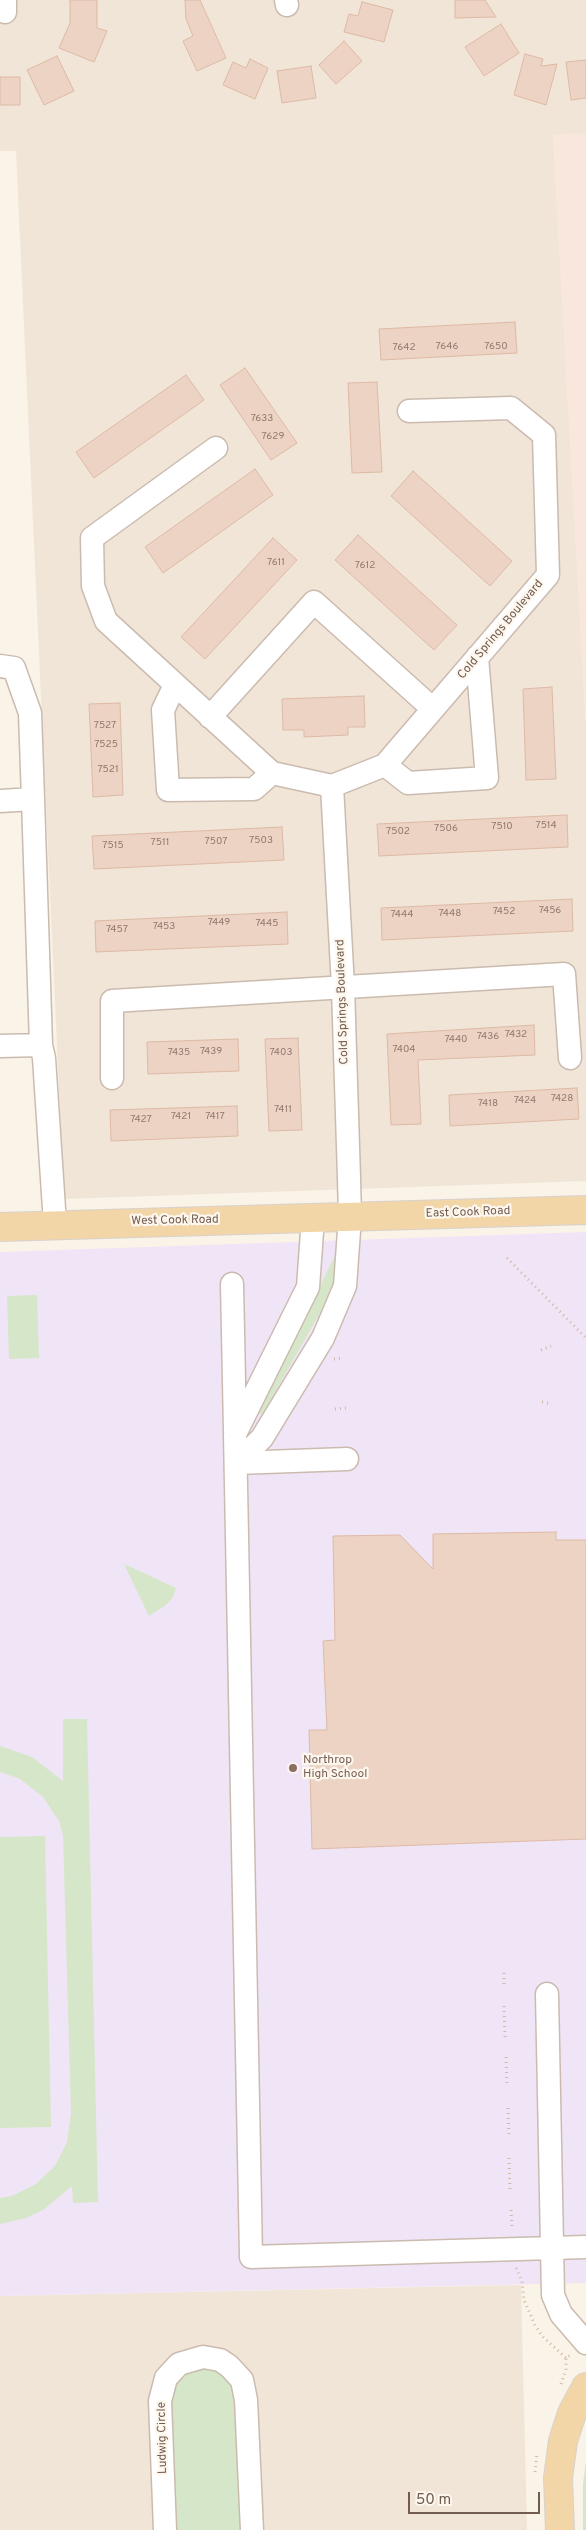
<!DOCTYPE html>
<html>
<head>
<meta charset="utf-8">
<style>
	body { margin:0 }
	#map { position:relative; width:586px; height:2530px; overflow:hidden; background:#faf3e8; font-family:Overpass,sans-serif }
	canvas { display:block }
	.scale { position:absolute; left:408px; top:2492px; width:132px; height:22px; box-sizing:border-box; border:2px solid #725b4f; border-top:0; padding-left:6px; font-size:15px; line-height:18px; white-space:nowrap; color:#725b4f; -webkit-text-stroke:4px #fdf7ee; paint-order:stroke }
</style>
</head>
<body>
<div id="map">
<canvas width="586" height="2530"></canvas>
<div class="scale">50 m</div>
</div>
<script>
const g = document.querySelector('canvas').getContext('2d');
g.lineJoin = 'round';
function fillPath(path, color) { g.fillStyle = color; g.fill(path, 'evenodd'); }
const shape = rows => new Path2D(rows.map(r => 'M' + r).join(''));
function stroke(path, color, width, dash) { g.strokeStyle = color; g.lineWidth = width; g.lineCap = dash ? 'butt' : 'round'; g.setLineDash(dash || []); g.stroke(path); }
function drawText(font, color, halo, rows, align = 'center') {
  g.font = font + ' Overpass,sans-serif'; g.lineWidth = 4.5; g.setLineDash([]); g.textBaseline = 'middle'; g.strokeStyle = halo; g.fillStyle = color; for (const [text, x, y, turn = 0] of rows) {
    g.save(); g.translate(x, y); g.rotate((+turn || 0) * Math.PI / 180); g.textAlign = isNaN(turn) ? turn : align; if (halo) g.strokeText(text, 0, 0); g.fillText(text, 0, 0); g.restore();
  }
}
fillPath(shape([
	[0,0,586,0,586,134,553,135,586,724,586,1181,64,1199,16,151,0,151],
	[521,2285,527,2530,0,2530,0,2296]
]), '#f1e5d8');
fillPath(shape([
	[586,134,586,724,553,135]
]), '#f9e6dd');
fillPath(shape([
	[586,1232,586,2283,0,2296,0,1252]
]), '#f0e5f7');
fillPath(shape([
	[334,1257,338,1257,335,1280,325,1304,262,1415,258,1413],
	[37,1295,39,1358,9,1359,7,1296],
	[124,1564,176,1588,173,1597,166,1605,149,1616],
	[63,1719,87,1719,98,2202,73,2203,72,2186,43,2210,26,2218,0,2224,0,2198,12,2196,36,2184,55,2166,67,2142,71,2114,63,1835,59,1821,43,1797,20,1779,0,1772,0,1746,32,1757,63,1781],
	[45,1836,51,2127,0,2128,0,1837],
	[215,2366,235,2387,244,2530,171,2530,170,2390,181,2373],
	[586,2461,586,2530,583,2530,583,2484]
]), '#d5e7c8');
const building = shape([
	[70,0,97,0,97,28,107,31,94,62,59,48,70,23,70,0],
	[185,0,200,0,226,58,197,71,183,41,193,36,186,19,185,0],
	[455,0,485,0,496,17,455,18,455,0],
	[362,2,393,10,384,42,344,32,349,14,358,16,362,2],
	[501,24,519,53,484,76,465,47,501,24],
	[344,41,362,61,336,84,319,65,344,41],
	[525,54,543,59,541,66,557,64,546,105,514,95,525,54],
	[57,56,74,91,44,105,27,70,57,56],
	[250,59,268,68,255,99,223,85,233,62,246,68,250,59],
	[586,60,586,98,571,100,566,62,586,60],
	[311,66,316,98,282,103,277,71,311,66],
	[0,77,20,77,20,105,0,105,0,77],
	[515,322,517,353,381,360,379,329,515,322],
	[245,368,297,443,271,460,220,385,245,368],
	[186,375,204,400,94,478,76,452,186,375],
	[377,382,382,472,352,473,348,383,377,382],
	[255,469,273,495,163,573,145,547,255,469],
	[413,471,512,561,490,586,391,496,413,471],
	[358,535,457,625,434,650,335,560,358,535],
	[273,538,297,560,205,659,181,637,273,538],
	[552,687,556,779,526,780,523,689,552,687],
	[364,696,365,727,348,727,348,735,304,737,304,730,283,730,282,699,364,696],
	[120,703,123,795,93,797,89,704,120,703],
	[567,815,568,847,379,856,377,824,567,815],
	[282,827,284,860,94,869,92,836,282,827],
	[572,899,573,931,382,940,381,908,572,899],
	[287,912,288,944,96,952,95,921,287,912],
	[534,1025,535,1055,418,1060,421,1124,391,1125,387,1034,534,1025],
	[298,1038,302,1130,269,1131,265,1039,298,1038],
	[238,1039,239,1071,148,1074,147,1042,238,1039],
	[577,1088,579,1119,450,1126,449,1095,577,1088],
	[237,1106,238,1136,111,1141,110,1110,237,1106],
	[556,1532,556,1540,586,1540,586,1839,312,1849,309,1730,327,1730,323,1641,335,1640,333,1536,400,1535,433,1569,433,1534,556,1532]
]);
fillPath(building, '#edd3c3');
stroke(building, '#debaa5', 1);
const minor = shape([
	[5,0,5,12],
	[286,0,287,5],
	[216,448,92,538,93,586,106,621,272,773,332,786,385,765,548,575,544,435,511,408,409,411],
	[0,666,14,668,30,713,33,799],
	[175,685,163,710,168,790,254,789,272,773],
	[210,717,314,602,433,709],
	[385,765,408,783,487,778,477,657],
	[0,801,33,799,41,1045,44,1058,55,1224],
	[0,1046,41,1045],
	[112,1078,112,1001,564,974,570,1058],
	[313,1218,308,1287,235,1434,251,2257,586,2247],
	[232,1284,235,1430],
	[237,1463,262,1438,323,1338,345,1286,350,1217,349,1178,343,987,332,786],
	[237,1463,347,1459],
	[547,1994,553,2295,561,2314,586,2343],
	[165,2530,160,2401,166,2378,179,2364,203,2357,220,2360,229,2366,242,2380,246,2400,252,2530]
]);
const major = shape([
	[0,1227,586,1210],
	[560,2530,558,2478,563,2441,572,2413,586,2387]
]);
stroke(minor, '#cbbbaf', 25);
stroke(major, '#d8d1ce', 30);
stroke(shape([
	[507,1258,586,1338],
	[541,1350,551,1346],
	[334,1359,343,1358],
	[542,1402,552,1404],
	[335,1409,346,1408],
	[504,1984,504,1969],
	[504,2006,505,2038],
	[506,2057,507,2087],
	[508,2108,509,2138],
	[509,2158,510,2189],
	[511,2210,512,2229],
	[516,2268,522,2281,524,2300,535,2325,542,2336,566,2358],
	[561,2384,566,2370,566,2358,572,2354],
	[535,2472,537,2453]
]), '#d2b7a6', 3, [1, 4]);
stroke(minor, '#fff', 22);
stroke(major, '#f2d6a8', 28);
for (const [x, y, r, color] of [
	[293,1768,5,"#8d6e63"]
]) { const dot = new Path2D(); dot.arc(x, y, r, 0, 2 * Math.PI); g.fillStyle = color; g.fill(dot); stroke(dot, '#fdf7ee', 2); }
drawText('10px', '#91796c', null, [
	["7646",447,347],
	["7650",496,347],
	["7642",404,348],
	["7633",262,419],
	["7629",273,437],
	["7611",276,563],
	["7612",365,566],
	["7527",105,726],
	["7525",106,745],
	["7521",108,770],
	["7514",546,826],
	["7510",502,827],
	["7506",446,829],
	["7502",398,832],
	["7503",261,841],
	["7507",216,842],
	["7511",160,843],
	["7515",113,846],
	["7456",550,911],
	["7452",504,912],
	["7448",450,914],
	["7444",402,915],
	["7449",219,923],
	["7445",267,924],
	["7453",164,927],
	["7457",117,930],
	["7432",516,1035],
	["7436",488,1037],
	["7440",456,1040],
	["7404",404,1050],
	["7439",211,1052],
	["7435",179,1053],
	["7403",281,1053],
	["7428",562,1099],
	["7424",525,1101],
	["7418",488,1104],
	["7411",283,1110],
	["7421",181,1117],
	["7417",215,1117],
	["7427",141,1120]
]);
drawText('12px', '#725b4f', '#fdf7ee', [
	["Cold Springs Boulevard",501,630,-50],
	["Cold Springs Boulevard",343,1002,-92],
	["East Cook Road",468,1213,-2],
	["West Cook Road",175,1221,-1],
	["Ludwig Circle",163,2438,-91]
]);
drawText('12px', '#785e54', '#fdf7ee', [
	["Northrop",303,1761],
	["High School",303,1775]
], 'left');
</script>
</body>
</html>
